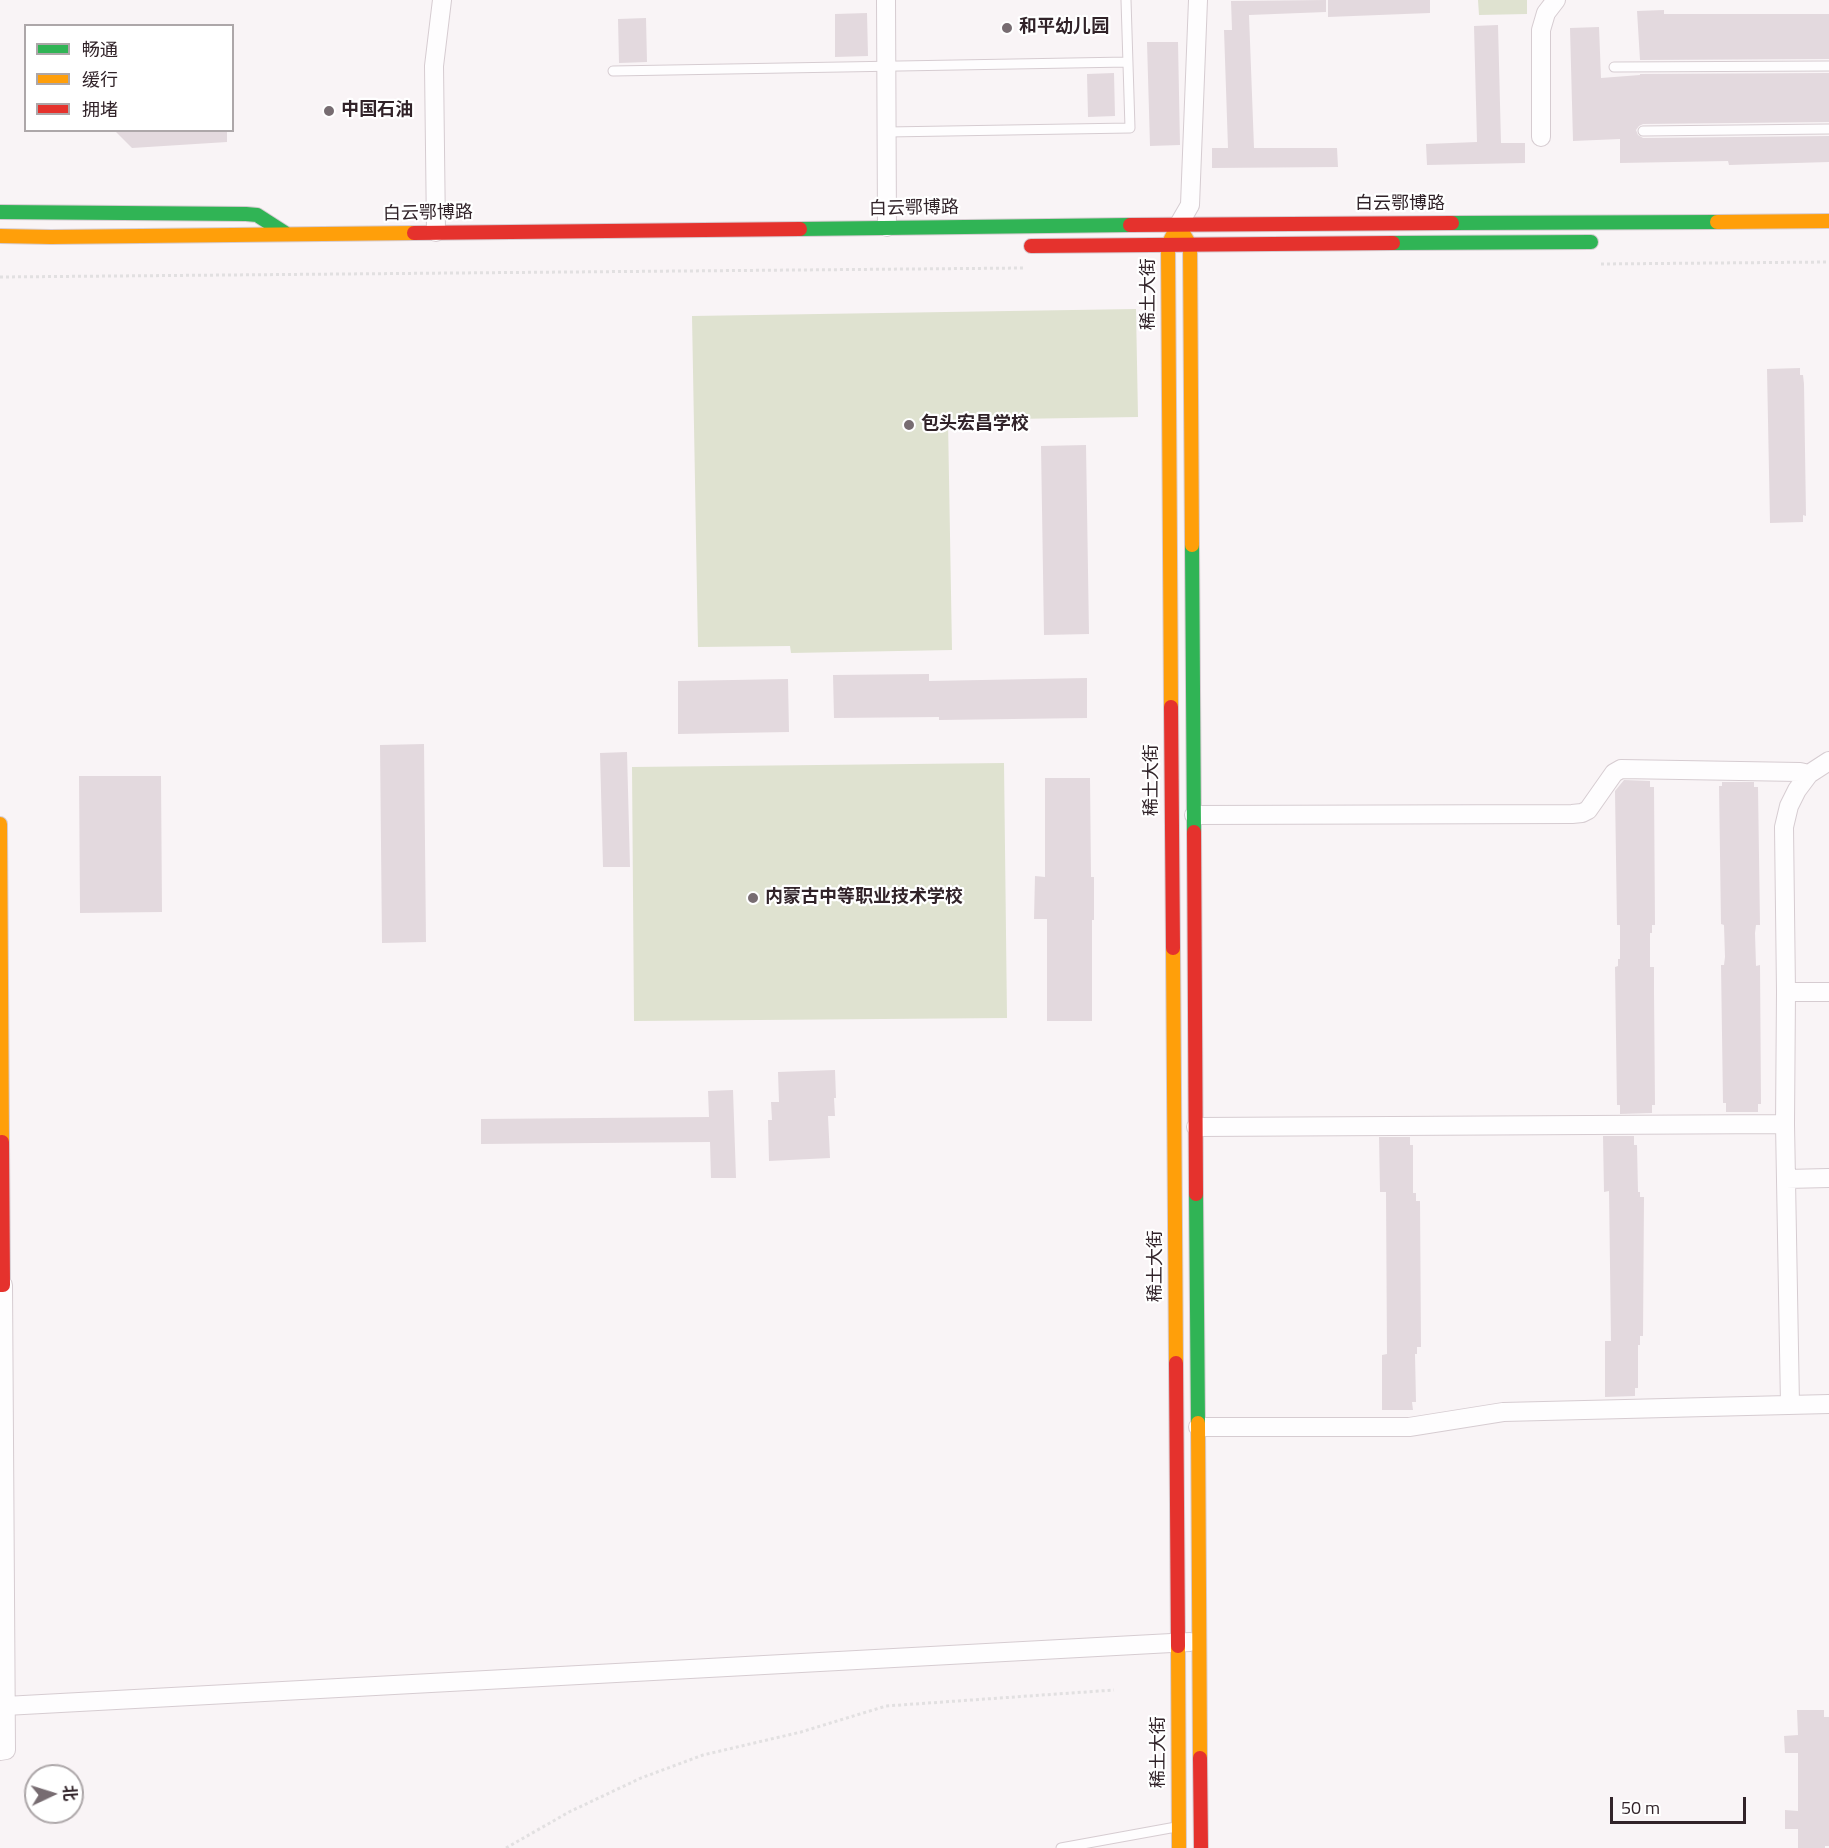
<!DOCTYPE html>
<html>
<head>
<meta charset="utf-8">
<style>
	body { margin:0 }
	#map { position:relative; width:1829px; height:1848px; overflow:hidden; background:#f9f4f6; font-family:"Titillium Web","Noto Sans SC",sans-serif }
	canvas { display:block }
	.legend { position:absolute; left:24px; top:24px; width:210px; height:108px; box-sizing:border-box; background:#fff; border:2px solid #ada7a9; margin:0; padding:8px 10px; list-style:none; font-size:18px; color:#312329 }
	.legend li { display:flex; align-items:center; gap:12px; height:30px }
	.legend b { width:30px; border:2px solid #ada7a9 }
	.north { position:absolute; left:24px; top:1764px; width:60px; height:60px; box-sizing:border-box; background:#fff; border:2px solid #ada7a9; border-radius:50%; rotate:86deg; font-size:16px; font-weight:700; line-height:24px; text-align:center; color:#312329 }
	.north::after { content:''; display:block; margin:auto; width:21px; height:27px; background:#776c71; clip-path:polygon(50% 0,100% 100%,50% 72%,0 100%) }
	.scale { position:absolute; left:1610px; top:1797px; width:136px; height:27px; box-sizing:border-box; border:3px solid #312329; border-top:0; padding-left:8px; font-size:18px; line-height:21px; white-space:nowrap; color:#312329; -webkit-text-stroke:4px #fff; paint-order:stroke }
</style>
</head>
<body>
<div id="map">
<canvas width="1829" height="1848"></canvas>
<ul class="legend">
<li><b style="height:8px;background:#30b455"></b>畅通</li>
<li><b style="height:8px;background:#ff9f0a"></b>缓行</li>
<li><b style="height:8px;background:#e5322d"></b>拥堵</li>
</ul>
<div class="north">北</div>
<div class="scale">50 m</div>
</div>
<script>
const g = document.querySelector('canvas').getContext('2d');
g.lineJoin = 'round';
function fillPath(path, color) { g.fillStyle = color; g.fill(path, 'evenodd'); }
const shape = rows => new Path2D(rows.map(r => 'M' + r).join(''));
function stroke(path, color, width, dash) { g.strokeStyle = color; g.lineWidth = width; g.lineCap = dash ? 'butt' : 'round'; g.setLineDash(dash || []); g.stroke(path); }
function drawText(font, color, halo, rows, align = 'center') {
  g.font = font + ' "Titillium Web","Noto Sans SC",sans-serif'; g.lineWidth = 4.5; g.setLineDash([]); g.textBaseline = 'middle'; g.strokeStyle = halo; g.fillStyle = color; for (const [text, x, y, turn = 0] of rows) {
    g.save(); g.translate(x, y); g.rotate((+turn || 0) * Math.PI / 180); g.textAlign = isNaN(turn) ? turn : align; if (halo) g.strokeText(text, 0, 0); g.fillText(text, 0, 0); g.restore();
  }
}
fillPath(shape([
	[1478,0,1527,0,1527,14,1479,15],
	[1136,309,1138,417,948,420,952,650,791,653,790,646,698,647,692,316],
	[1004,763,1007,1018,634,1021,632,767]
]), '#dfe2d0');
fillPath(shape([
	[1326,0,1326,12,1249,15,1254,148,1337,148,1338,167,1212,168,1212,148,1228,148,1224,30,1232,30,1231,1],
	[1328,0,1430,0,1430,13,1328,17],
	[1664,10,1664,14,1829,14,1829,59,1640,60,1637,11],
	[867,13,868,56,835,57,835,14],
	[646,18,647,62,619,63,618,19],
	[1498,25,1501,143,1525,143,1525,163,1427,165,1426,144,1477,142,1474,26],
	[1599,27,1601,78,1640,75,1640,74,1829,73,1829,122,1643,124,1639,126,1636,130,1638,135,1643,138,1829,136,1829,162,1729,165,1728,161,1620,163,1620,139,1573,141,1570,28],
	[1147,42,1178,42,1180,145,1150,146],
	[1114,73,1115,116,1088,117,1087,74],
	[114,130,227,130,227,142,132,148],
	[1800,368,1800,375,1803,375,1804,384,1806,516,1803,515,1803,522,1770,523,1767,369],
	[1086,445,1089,634,1044,635,1041,446],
	[929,674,929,681,1087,678,1087,718,939,720,939,717,834,718,833,675],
	[788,679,789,732,678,734,678,681],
	[424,744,426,942,382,943,380,745],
	[627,752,630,867,603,867,600,753],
	[79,776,161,776,162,912,80,913],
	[1045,778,1090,778,1091,877,1094,877,1094,920,1092,920,1092,1021,1047,1021,1047,919,1034,919,1035,876,1045,877],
	[1624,780,1650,781,1650,787,1654,787,1655,925,1652,925,1652,933,1650,933,1650,967,1654,967,1654,992,1655,1105,1652,1105,1652,1113,1620,1114,1620,1105,1617,1105,1615,967,1618,966,1618,959,1620,959,1620,925,1617,925,1615,791],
	[1722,782,1754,782,1754,787,1758,787,1760,925,1756,925,1755,933,1756,966,1760,965,1761,1104,1758,1104,1758,1112,1726,1112,1726,1103,1723,1103,1721,965,1724,965,1725,957,1724,925,1721,924,1719,786,1722,786],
	[835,1070,836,1098,834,1098,835,1116,828,1116,830,1158,769,1161,768,1120,772,1120,771,1102,779,1102,778,1072],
	[733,1090,736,1178,711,1178,710,1142,481,1144,481,1119,709,1117,708,1091],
	[1603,1136,1634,1136,1634,1145,1637,1145,1638,1192,1640,1192,1640,1197,1644,1197,1643,1336,1640,1336,1640,1345,1638,1345,1638,1388,1635,1388,1635,1396,1605,1397,1605,1341,1611,1341,1609,1191,1604,1192],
	[1379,1137,1410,1137,1410,1145,1413,1145,1413,1193,1416,1193,1416,1201,1420,1201,1421,1347,1417,1347,1417,1354,1415,1354,1416,1402,1412,1402,1413,1410,1382,1410,1382,1355,1387,1354,1386,1192,1380,1192],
	[1797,1710,1824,1710,1824,1717,1829,1717,1829,1846,1825,1846,1825,1848,1798,1848,1798,1829,1785,1829,1785,1810,1798,1811,1798,1753,1785,1753,1784,1736,1798,1735]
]), '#e3d9de');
const lane = shape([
	[1614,67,1829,66],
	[613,71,1128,62],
	[1643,131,1829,129],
	[887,132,1130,128,1126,0],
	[1061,1848,1176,1827]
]);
const street = shape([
	[886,0,887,227],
	[1541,137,1541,30,1546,13,1556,0],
	[1179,224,1190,205,1198,0],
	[436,232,434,66,442,0],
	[1194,815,1572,814,1582,813,1588,810,1614,773,1621,769,1800,772,1809,774],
	[1786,992,1829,992],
	[1196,1127,1785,1124],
	[1786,1179,1829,1178],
	[1790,1405,1785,1124,1786,992,1784,827,1789,806,1797,790,1809,774,1829,761],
	[1198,1427,1409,1427,1503,1412,1829,1404],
	[5,1706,1190,1642],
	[0,1751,6,1750,3,1285]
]);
const fast = shape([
	[0,212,246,214,257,215,285,233],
	[1452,223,1717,222],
	[800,229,1130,225],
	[1393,243,1591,242],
	[1192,545,1194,832],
	[1196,1194,1198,1423]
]);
const slow = shape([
	[1717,222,1829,221],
	[1180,228,1190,245,1192,545],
	[0,236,51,237,414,233],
	[1171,707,1168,245,1177,227],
	[0,824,2,1142],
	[1173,948,1176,1363],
	[1198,1423,1200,1758],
	[1178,1646,1179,1848]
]);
const jam = shape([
	[1130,225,1452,223],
	[414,233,800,229],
	[1031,246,1393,243],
	[1171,707,1173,948],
	[1194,832,1196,1194],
	[0,1285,3,1285,2,1142],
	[1176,1363,1178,1646],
	[1200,1758,1201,1848]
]);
stroke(lane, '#d6ccd1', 11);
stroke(street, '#d6ccd1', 20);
stroke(fast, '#d6ccd1', 16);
stroke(slow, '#d6ccd1', 16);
stroke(jam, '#d6ccd1', 16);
stroke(shape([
	[1601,264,1829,262],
	[0,277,1024,268],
	[506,1848,569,1812,641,1778,703,1755,801,1732,886,1706,1114,1690]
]), '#e2e0e1', 3, [3, 3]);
stroke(lane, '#fefdfe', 9);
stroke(street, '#fefdfe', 18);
stroke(fast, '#30b455', 14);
stroke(slow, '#ff9f0a', 14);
stroke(jam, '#e5322d', 14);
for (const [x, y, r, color] of [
	[1007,28,6,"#776c71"],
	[329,111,6,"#776c71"],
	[909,425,6,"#776c71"],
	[753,898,6,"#776c71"]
]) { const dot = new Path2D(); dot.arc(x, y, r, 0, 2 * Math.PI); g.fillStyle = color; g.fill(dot); stroke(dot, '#fff', 2); }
drawText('bold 18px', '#312329', '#fff', [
	["和平幼儿园",1019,28],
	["中国石油",341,111],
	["包头宏昌学校",921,425],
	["内蒙古中等职业技术学校",765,898]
], 'left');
drawText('18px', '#312329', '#fff', [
	["白云鄂博路",1400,205],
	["白云鄂博路",914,209,-1],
	["白云鄂博路",428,214,-1],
	["稀土大街",1150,294,-90],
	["稀土大街",1153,780,-90],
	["稀土大街",1157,1266,-90],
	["稀土大街",1160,1752,-90]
]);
</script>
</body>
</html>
